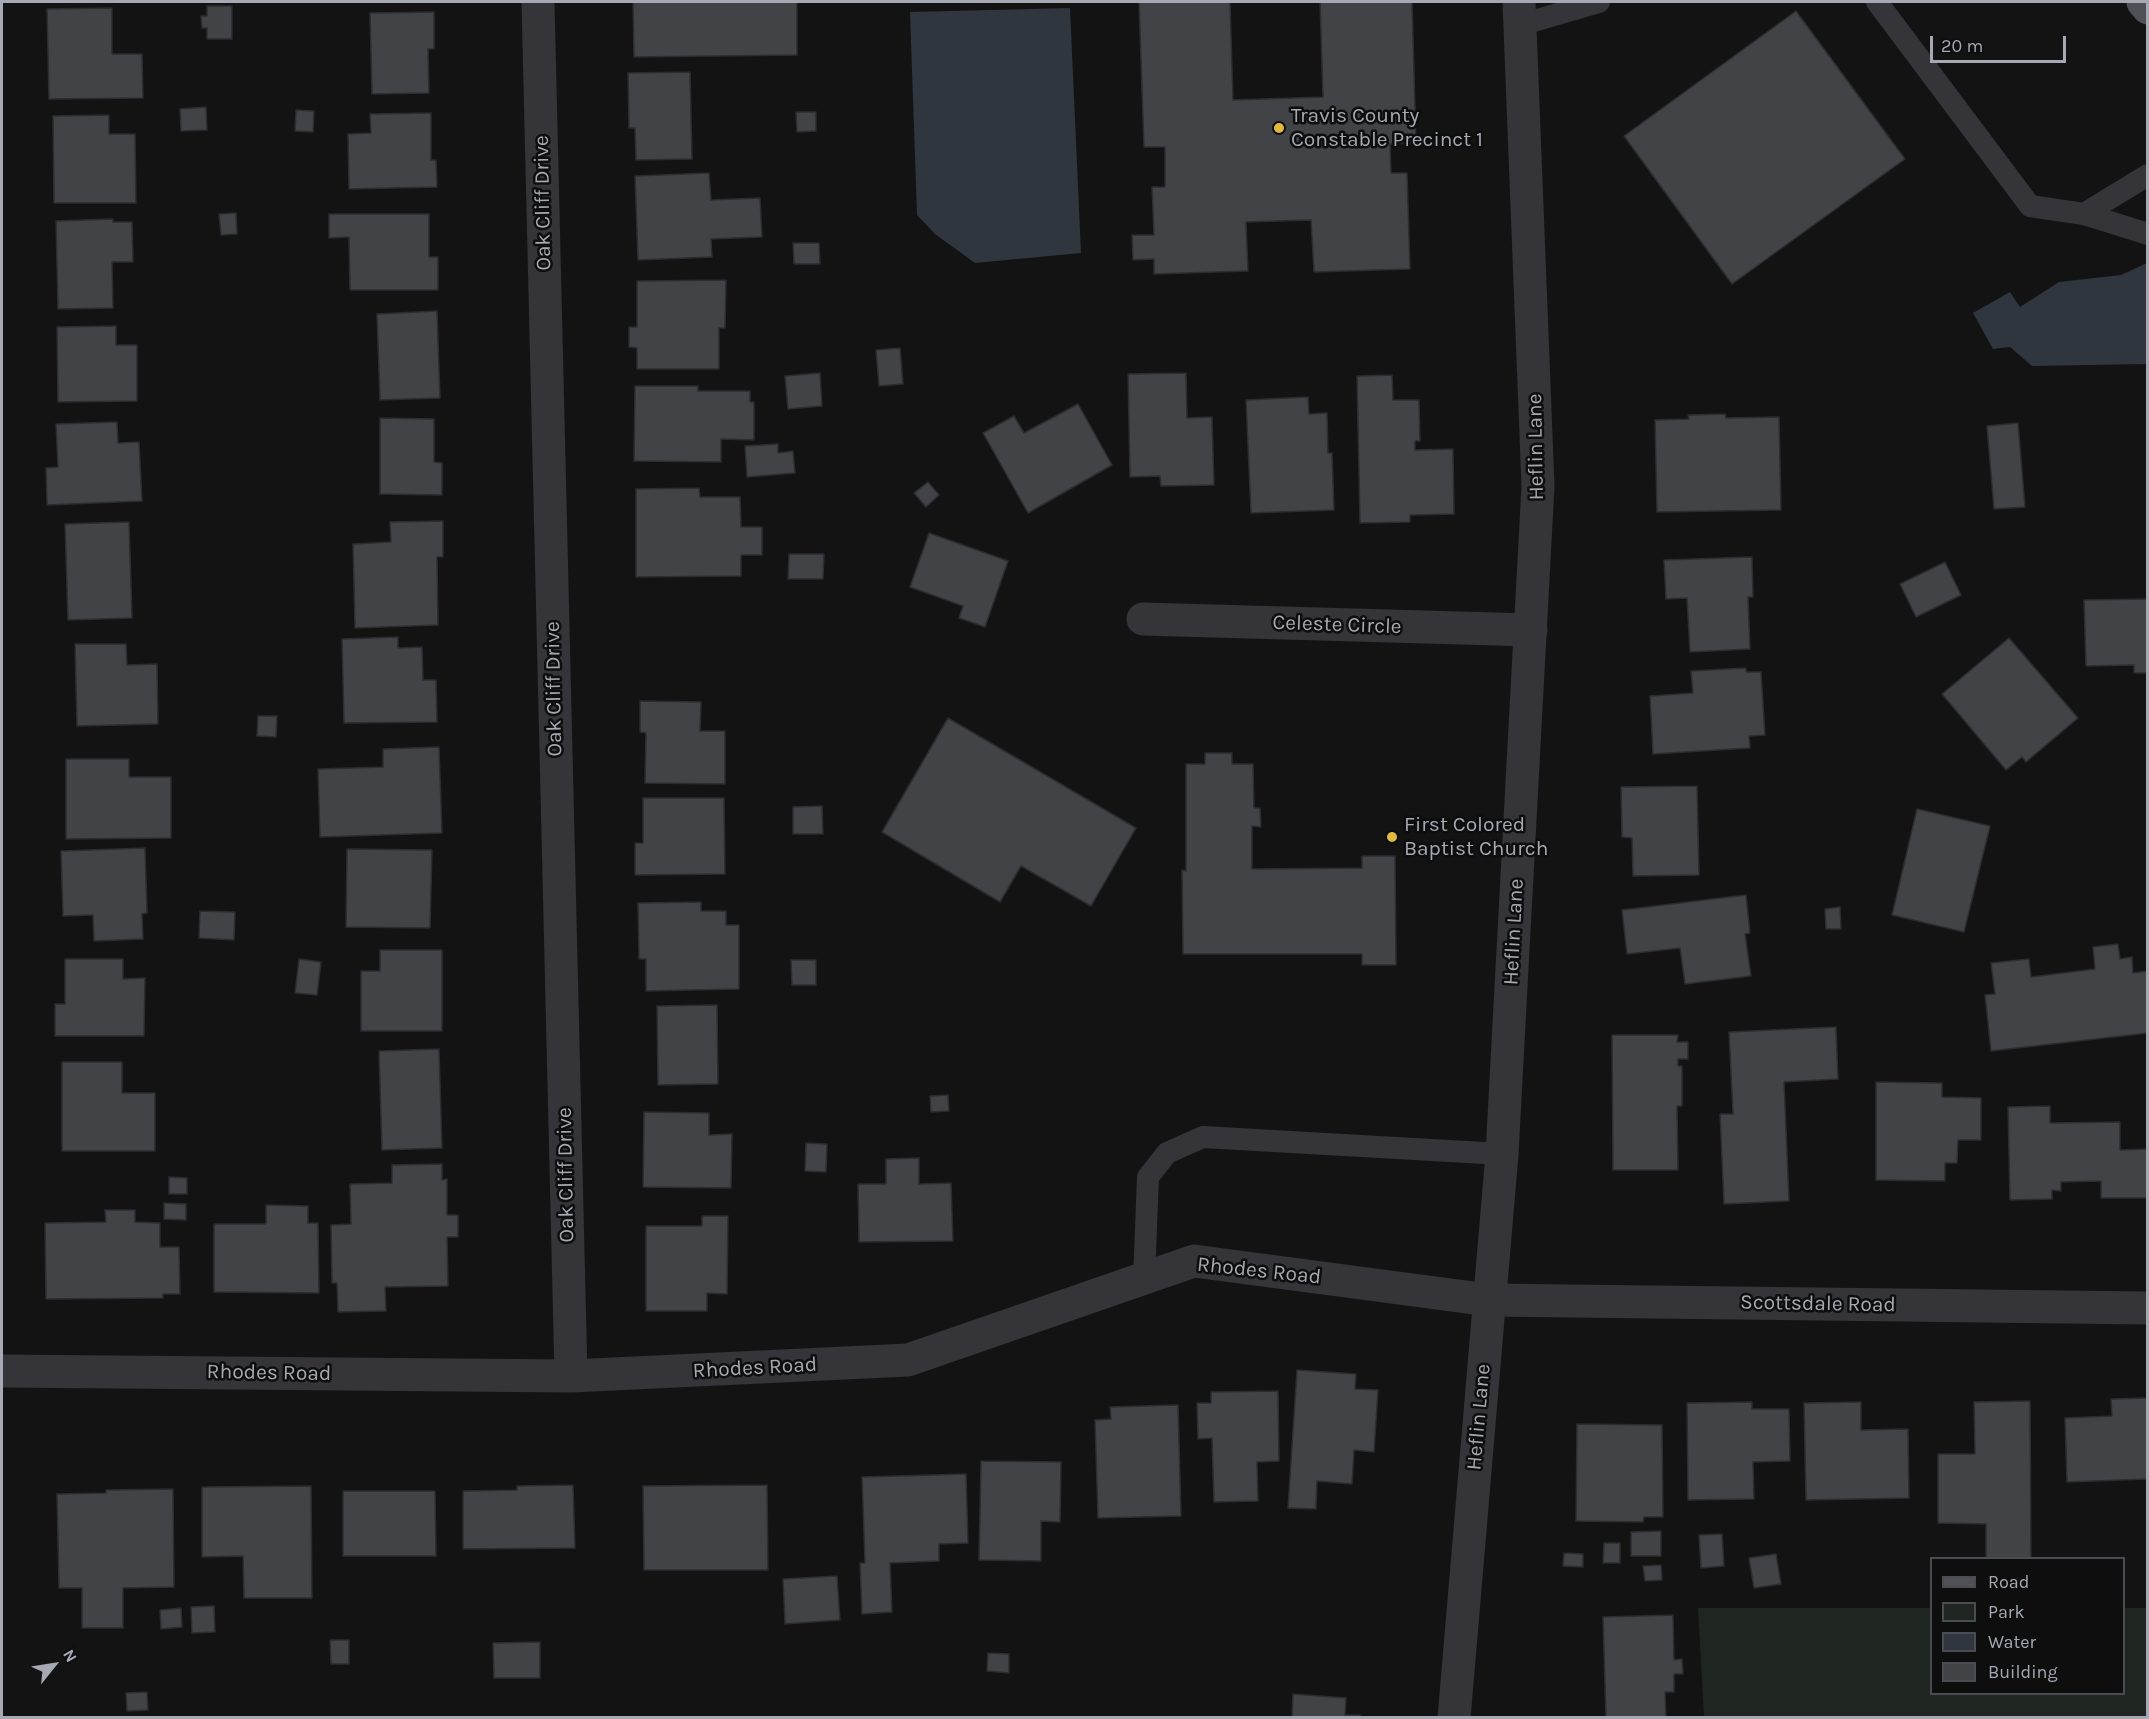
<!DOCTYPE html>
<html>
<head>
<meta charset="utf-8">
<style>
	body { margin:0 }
	#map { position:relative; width:2149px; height:1719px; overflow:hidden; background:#131314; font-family:Karla,sans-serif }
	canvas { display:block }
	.frame { position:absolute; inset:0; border:3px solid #a6a9b3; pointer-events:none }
	.legend { position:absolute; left:1930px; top:1557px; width:195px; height:138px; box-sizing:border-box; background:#0e0e0f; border:2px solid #4b4c51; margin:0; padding:8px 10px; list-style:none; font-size:18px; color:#a6a9b3 }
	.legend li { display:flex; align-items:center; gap:12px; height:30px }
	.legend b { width:30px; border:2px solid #4b4c51 }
	.north { position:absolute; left:24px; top:1635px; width:60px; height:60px; -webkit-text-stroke:4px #0e0e0f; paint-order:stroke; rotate:60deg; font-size:16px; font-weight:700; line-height:24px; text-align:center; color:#a6a9b3 }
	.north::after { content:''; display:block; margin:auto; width:21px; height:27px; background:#a6a9b3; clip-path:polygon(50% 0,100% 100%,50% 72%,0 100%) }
	.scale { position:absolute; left:1930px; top:36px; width:136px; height:27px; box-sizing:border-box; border:3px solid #a6a9b3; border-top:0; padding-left:8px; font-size:18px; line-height:21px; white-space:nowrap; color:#a6a9b3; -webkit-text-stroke:4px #0e0e0f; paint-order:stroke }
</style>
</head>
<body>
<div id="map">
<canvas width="2149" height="1719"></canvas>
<div class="frame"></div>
<ul class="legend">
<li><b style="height:8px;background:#505157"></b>Road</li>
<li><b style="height:16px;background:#1f2621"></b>Park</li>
<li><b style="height:16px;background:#2f363d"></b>Water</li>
<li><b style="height:16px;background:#424347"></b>Building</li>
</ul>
<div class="north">N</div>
<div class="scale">20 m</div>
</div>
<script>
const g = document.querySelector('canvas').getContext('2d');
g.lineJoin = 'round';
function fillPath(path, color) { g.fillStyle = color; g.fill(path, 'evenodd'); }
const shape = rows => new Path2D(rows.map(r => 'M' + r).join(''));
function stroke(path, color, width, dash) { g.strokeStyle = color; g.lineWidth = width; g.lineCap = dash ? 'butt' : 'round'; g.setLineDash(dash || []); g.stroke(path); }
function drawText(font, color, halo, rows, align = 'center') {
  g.font = font + ' Karla,sans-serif'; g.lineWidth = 5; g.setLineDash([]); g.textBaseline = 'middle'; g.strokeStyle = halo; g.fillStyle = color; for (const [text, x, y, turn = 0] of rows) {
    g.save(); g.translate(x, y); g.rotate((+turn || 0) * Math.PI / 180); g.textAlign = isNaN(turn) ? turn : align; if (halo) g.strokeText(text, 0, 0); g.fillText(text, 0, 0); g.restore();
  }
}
fillPath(shape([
	[1698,1608,1931,1608,1932,1694,2124,1694,2124,1608,2147,1608,2147,1717,1704,1717]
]), '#1f2621');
fillPath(shape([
	[1070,8,1081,253,975,263,935,234,917,215,910,12],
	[2147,263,2147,364,2032,366,2010,347,1993,349,1973,313,2010,292,2020,307,2059,282,2121,275]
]), '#2f363d');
const building = shape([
	[633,2,797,2,797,55,634,57,633,2],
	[1139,2,1230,2,1233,100,1323,97,1320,2,1412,2,1416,143,1390,144,1391,173,1407,173,1410,269,1314,272,1311,220,1246,222,1248,271,1154,274,1154,259,1133,260,1132,235,1154,235,1152,187,1165,187,1165,147,1144,147,1139,2],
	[207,6,232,6,232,39,207,39,207,28,202,28,201,16,207,16,207,6],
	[112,8,112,54,142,54,143,98,49,99,47,9,112,8],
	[1796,11,1905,159,1732,284,1624,136,1796,11],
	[434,12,434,49,428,49,429,93,372,94,370,13,434,12],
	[690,72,692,159,636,160,635,128,629,128,628,73,690,72],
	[206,107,207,130,181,131,180,109,206,107],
	[296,110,314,111,313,132,295,131,296,110],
	[796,112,816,112,816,131,797,132,796,112],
	[431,113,431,160,436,160,437,187,349,189,348,134,371,133,370,114,431,113],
	[109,115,109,134,135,134,136,203,54,203,53,116,109,115],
	[709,173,711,200,760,198,762,237,711,239,712,257,638,260,635,176,709,173],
	[236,213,237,234,221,235,219,214,236,213],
	[329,214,429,214,429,257,438,257,438,290,350,290,349,237,329,238,329,214],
	[113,219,113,222,132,222,133,262,112,262,113,308,58,309,56,221,113,219],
	[793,243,819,243,820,264,794,264,793,243],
	[726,280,725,328,719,328,719,369,637,369,637,348,629,347,629,327,637,327,637,281,726,280],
	[437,311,440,398,380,400,377,314,437,311],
	[116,326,116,345,137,345,137,401,58,402,57,327,116,326],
	[900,348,903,384,879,386,876,350,900,348],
	[820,373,822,406,788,409,785,376,820,373],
	[1186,373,1187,418,1212,417,1214,485,1161,486,1160,476,1130,477,1128,374,1186,373],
	[1392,375,1393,400,1419,400,1420,441,1415,441,1415,450,1453,449,1454,514,1410,515,1410,522,1360,523,1357,376,1392,375],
	[635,386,698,386,698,391,750,391,750,402,754,402,754,440,721,439,721,462,634,461,635,386],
	[1308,397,1309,414,1327,413,1328,453,1332,453,1334,510,1251,513,1246,400,1308,397],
	[1078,404,1112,465,1028,513,983,433,1014,416,1024,433,1078,404],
	[1725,414,1726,418,1779,417,1781,510,1657,512,1655,420,1689,419,1688,415,1725,414],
	[380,418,434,419,434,462,442,463,442,495,380,494,380,418],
	[117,422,118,443,139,442,142,501,47,505,46,468,58,467,56,424,117,422],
	[2018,423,2025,507,1994,509,1987,426,2018,423],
	[778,444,778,453,793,451,795,473,747,477,745,446,778,444],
	[928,482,939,495,926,507,914,493,928,482],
	[699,488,700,497,740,497,741,527,762,527,762,555,741,555,741,576,636,577,636,489,699,488],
	[443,521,443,557,437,557,438,625,355,628,353,544,391,542,390,522,443,521],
	[129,522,132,618,68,620,65,524,129,522],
	[929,533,1008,561,985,627,959,618,963,606,910,587,929,533],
	[789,554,824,554,823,579,788,579,789,554],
	[1752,557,1753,597,1748,597,1750,649,1690,652,1687,598,1666,599,1664,560,1752,557],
	[1945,562,1961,595,1916,617,1900,584,1945,562],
	[2148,599,2148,673,2134,673,2134,665,2086,666,2084,600,2148,599],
	[398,637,398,648,422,647,423,680,436,680,437,722,344,723,342,639,398,637],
	[2009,638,2078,718,2026,762,2022,757,2006,770,1942,694,2009,638],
	[75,644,126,644,127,665,157,664,158,724,77,726,75,644],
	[1746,668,1746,672,1761,672,1765,735,1749,736,1750,748,1653,754,1650,696,1693,693,1691,671,1746,668],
	[640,701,701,702,700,731,725,731,725,784,645,783,646,733,640,732,640,701],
	[258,716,277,716,276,737,257,736,258,716],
	[948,718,1136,828,1091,906,1021,866,1000,902,882,832,948,718],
	[439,747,442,833,320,837,318,769,383,767,383,749,439,747],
	[1205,753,1232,753,1232,764,1253,764,1254,808,1260,808,1261,827,1252,826,1252,869,1362,868,1362,856,1395,856,1396,965,1362,965,1362,954,1183,954,1182,870,1186,871,1186,764,1205,764,1205,753],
	[66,759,129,759,129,777,171,777,171,838,66,839,66,759],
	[1697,786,1699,875,1633,876,1632,838,1622,837,1621,787,1697,786],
	[643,798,724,798,725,874,635,875,635,843,643,843,643,798],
	[822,806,823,834,793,834,793,807,822,806],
	[1917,809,1990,826,1964,932,1892,915,1917,809],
	[145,848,147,913,142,914,143,939,94,941,93,915,63,916,61,851,145,848],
	[347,849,432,850,430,928,346,927,347,849],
	[1746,895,1750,933,1745,934,1751,976,1685,984,1680,948,1627,954,1622,910,1746,895],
	[701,902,701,911,726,911,726,925,739,925,739,989,646,991,646,959,639,959,638,903,701,902],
	[1840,907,1841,929,1826,929,1825,909,1840,907],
	[200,911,235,912,234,940,199,938,200,911],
	[2118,944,2120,959,2132,957,2133,973,2147,971,2148,1033,1991,1051,1985,995,1995,994,1991,963,2029,959,2031,977,2095,969,2093,947,2118,944],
	[380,950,442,950,442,1031,361,1031,361,971,380,971,380,950],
	[65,959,123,959,123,979,145,978,144,1036,55,1036,55,1004,65,1004,65,959],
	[299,959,321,962,317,995,295,993,299,959],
	[791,960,816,960,816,985,792,985,791,960],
	[717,1005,718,1084,658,1085,657,1006,717,1005],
	[1836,1027,1838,1079,1784,1082,1789,1201,1724,1204,1720,1114,1733,1114,1729,1032,1836,1027],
	[1612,1035,1678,1035,1677,1042,1688,1042,1688,1059,1678,1059,1678,1066,1682,1066,1682,1106,1677,1106,1678,1170,1613,1170,1612,1035],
	[439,1049,442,1148,382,1150,379,1051,439,1049],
	[62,1062,122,1062,122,1093,155,1093,155,1151,62,1151,62,1062],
	[1876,1082,1942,1083,1942,1097,1981,1098,1981,1140,1958,1140,1957,1163,1945,1163,1945,1181,1876,1180,1876,1082],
	[948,1095,949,1111,931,1112,930,1096,948,1095],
	[2050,1106,2050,1123,2120,1122,2120,1150,2148,1149,2148,1198,2101,1198,2101,1181,2061,1182,2061,1191,2052,1190,2052,1199,2010,1200,2008,1107,2050,1106],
	[644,1112,709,1113,709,1135,732,1134,731,1188,643,1187,644,1112],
	[806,1143,827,1144,826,1172,805,1171,806,1143],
	[919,1158,919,1184,951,1183,953,1241,859,1242,858,1184,886,1184,886,1159,919,1158],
	[442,1164,442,1180,447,1179,447,1215,458,1215,458,1237,447,1237,448,1286,385,1287,386,1311,338,1312,337,1283,332,1283,331,1225,351,1224,350,1184,392,1183,392,1165,442,1164],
	[169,1177,187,1178,187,1194,169,1194,169,1177],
	[164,1203,186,1204,186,1220,164,1219,164,1203],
	[266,1205,308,1206,308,1223,318,1223,319,1293,214,1292,214,1224,266,1224,266,1205],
	[105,1210,135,1210,135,1222,160,1223,160,1247,179,1247,180,1294,163,1294,163,1298,46,1299,45,1223,106,1222,105,1210],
	[702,1216,728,1216,727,1294,707,1293,707,1311,646,1311,646,1226,702,1226,702,1216],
	[1297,1370,1356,1374,1355,1389,1378,1390,1374,1452,1354,1450,1352,1484,1317,1481,1316,1509,1288,1508,1297,1370],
	[1278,1391,1279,1461,1257,1462,1258,1501,1214,1502,1212,1438,1198,1439,1197,1403,1211,1403,1211,1392,1278,1391],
	[2148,1398,2148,1479,2067,1482,2065,1418,2112,1416,2111,1399,2148,1398],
	[2030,1401,2031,1558,1986,1558,1986,1524,1938,1523,1938,1454,1975,1454,1974,1402,2030,1401],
	[1752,1402,1752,1409,1789,1409,1790,1461,1753,1462,1754,1499,1688,1500,1687,1403,1752,1402],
	[1861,1402,1861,1430,1908,1429,1909,1498,1806,1500,1804,1403,1861,1402],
	[1178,1405,1181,1516,1098,1518,1095,1420,1111,1419,1110,1407,1178,1405],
	[1577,1424,1662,1425,1663,1517,1644,1517,1643,1522,1576,1521,1577,1424],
	[981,1461,1061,1462,1060,1522,1041,1521,1041,1561,979,1560,981,1461],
	[966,1474,968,1543,939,1544,939,1561,890,1563,892,1612,862,1614,860,1563,865,1563,862,1477,966,1474],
	[573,1485,575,1548,463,1549,463,1491,517,1490,517,1486,573,1485],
	[767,1485,768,1570,644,1570,643,1486,767,1485],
	[311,1486,312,1598,244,1598,243,1556,202,1557,202,1487,311,1486],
	[173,1489,174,1587,123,1588,123,1628,82,1628,82,1588,59,1588,57,1494,106,1493,106,1490,173,1489],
	[343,1491,435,1491,436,1556,343,1556,343,1491],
	[1661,1531,1661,1556,1631,1556,1631,1532,1661,1531],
	[1722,1534,1724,1566,1701,1568,1699,1535,1722,1534],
	[1604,1543,1620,1543,1620,1563,1603,1563,1604,1543],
	[1564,1553,1583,1554,1583,1567,1563,1566,1564,1553],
	[1776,1554,1781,1584,1754,1588,1749,1558,1776,1554],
	[1661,1565,1662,1580,1645,1581,1643,1566,1661,1565],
	[837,1576,840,1620,785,1624,783,1579,837,1576],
	[214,1606,215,1632,192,1633,191,1607,214,1606],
	[181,1608,182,1627,161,1629,160,1610,181,1608],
	[1673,1615,1674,1660,1682,1659,1683,1674,1674,1674,1674,1692,1665,1692,1666,1718,1606,1718,1603,1617,1673,1615],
	[330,1640,349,1640,349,1664,331,1664,330,1640],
	[540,1642,540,1678,494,1678,493,1643,540,1642],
	[988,1653,1009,1654,1009,1673,987,1671,988,1653],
	[147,1692,148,1710,127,1711,126,1693,147,1692],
	[1293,1694,1346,1698,1345,1715,1360,1715,1360,1718,1292,1718,1293,1694]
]);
fillPath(building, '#424347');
stroke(building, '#2d2d30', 1.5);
stroke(shape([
	[1877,2,2030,206,2084,214,2148,175],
	[1520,25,1599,2],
	[2084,214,2148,234],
	[1144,1279,1148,1177,1167,1153,1203,1137,1502,1154]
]), '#343439', 22);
stroke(shape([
	[538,2,571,1376],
	[1143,619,1531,630],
	[2,1371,571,1376,908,1360,1194,1261,1489,1300,2148,1308]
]), '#343439', 33);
stroke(shape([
	[1454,1718,1502,1154,1538,486,1519,2]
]), '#343439', 33);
stroke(shape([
	[2143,2,2148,8]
]), '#505157', 33);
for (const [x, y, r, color] of [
	[1279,128,6,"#dfb940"],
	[1392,837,6,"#dfb940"]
]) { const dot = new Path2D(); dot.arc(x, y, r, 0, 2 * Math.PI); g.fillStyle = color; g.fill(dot); stroke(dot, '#0e0e0f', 2); }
drawText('21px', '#a6a9b3', '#0e0e0f', [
	["Travis County",1291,116],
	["Constable Precinct 1",1291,140],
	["First Colored",1404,825],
	["Baptist Church",1404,849]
], 'left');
drawText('21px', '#a6a9b3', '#0e0e0f', [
	["Oak Cliff Drive",543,203,-91],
	["Heflin Lane",1536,447,-91],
	["Celeste Circle",1337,625,2],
	["Oak Cliff Drive",554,689,-91],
	["Heflin Lane",1514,932,-87],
	["Oak Cliff Drive",566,1175,-91],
	["Rhodes Road",1259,1271,6],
	["Scottsdale Road",1818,1304,1],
	["Rhodes Road",755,1368,-3],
	["Rhodes Road",269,1373,1],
	["Heflin Lane",1479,1417,-85]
]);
</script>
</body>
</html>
